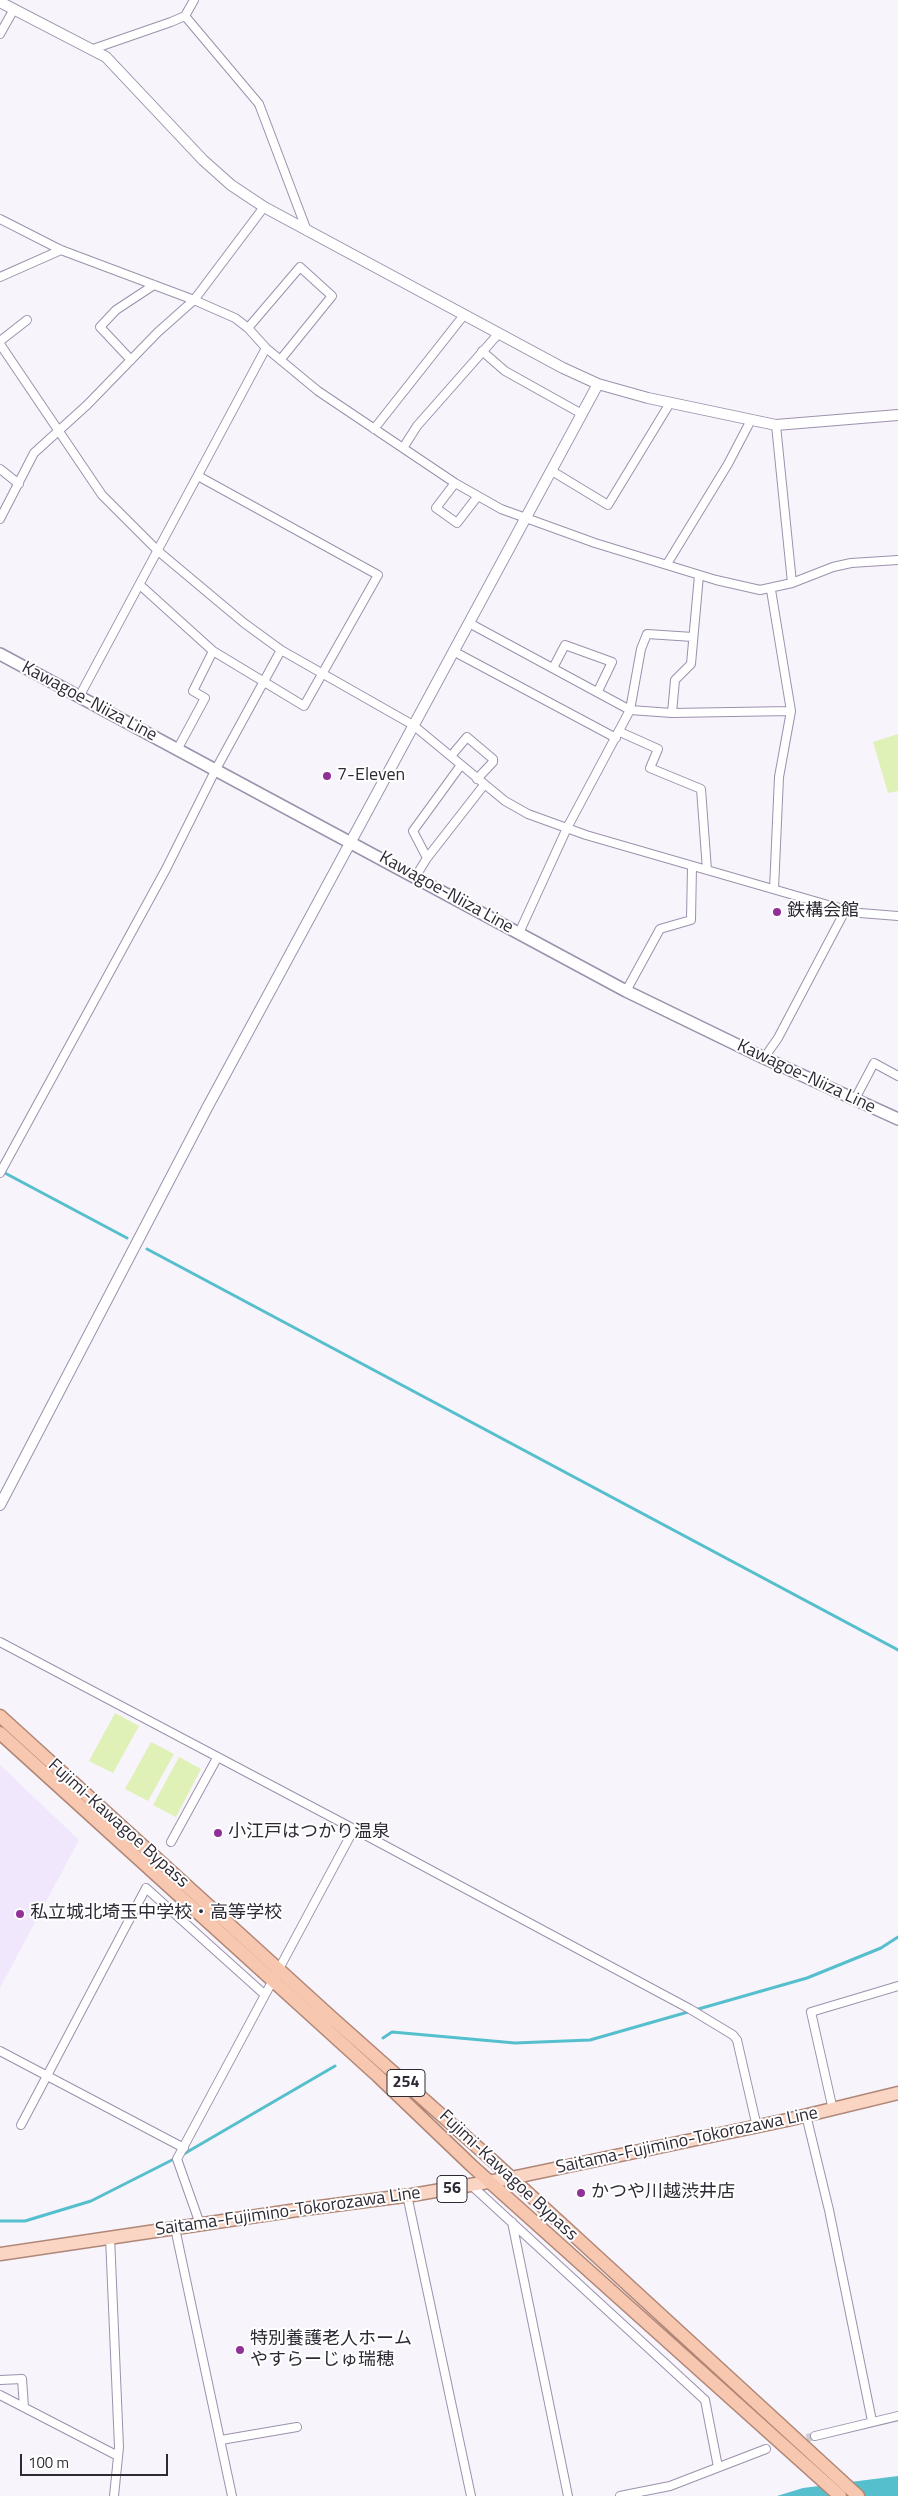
<!DOCTYPE html>
<html>
<head>
<meta charset="utf-8">
<style>
	body { margin:0 }
	#map { position:relative; width:898px; height:2496px; overflow:hidden; background:#f7f4fb; font-family:"Titillium Web",sans-serif }
	canvas { display:block }
	.scale { position:absolute; left:20px; top:2454px; width:148px; height:22px; box-sizing:border-box; border:2px solid #2e2a35; border-top:0; padding-left:6px; font-size:15px; line-height:18px; white-space:nowrap; color:#2e2a35; -webkit-text-stroke:4px #fff; paint-order:stroke }
</style>
</head>
<body>
<div id="map">
<canvas width="898" height="2496"></canvas>
<div class="scale">100 m</div>
</div>
<script>
const g = document.querySelector('canvas').getContext('2d');
g.lineJoin = 'round';
function fillPath(path, color) { g.fillStyle = color; g.fill(path, 'evenodd'); }
const shape = rows => new Path2D(rows.map(r => 'M' + r).join(''));
function stroke(path, color, width, dash) { g.strokeStyle = color; g.lineWidth = width; g.lineCap = dash ? 'butt' : 'round'; g.setLineDash(dash || []); g.stroke(path); }
function drawText(font, color, halo, rows, align = 'center') {
  g.font = font + ' "Titillium Web","Noto Sans JP",sans-serif'; g.lineWidth = 4; g.setLineDash([]); g.textBaseline = 'middle'; g.strokeStyle = halo; g.fillStyle = color; for (const [text, x, y, turn = 0] of rows) {
    g.save(); g.translate(x, y); g.rotate((+turn || 0) * Math.PI / 180); g.textAlign = isNaN(turn) ? turn : align; if (halo) g.strokeText(text, 0, 0); g.fillText(text, 0, 0); g.restore();
  }
}
fillPath(shape([
	[0,1765,79,1840,0,1988]
]), '#f0e7fd');
fillPath(shape([
	[898,734,898,791,888,793,873,742],
	[115,1713,139,1726,113,1773,89,1761],
	[151,1742,174,1754,148,1801,125,1789],
	[179,1757,201,1769,176,1817,153,1805]
]), '#dff1b6');
fillPath(shape([
	[898,2476,898,2496,777,2496,803,2488]
]), '#56bfcd');
stroke(shape([
	[3,1172,127,1238],
	[147,1249,898,1650],
	[383,2038,392,2032,515,2043,590,2040,807,1978,881,1948,898,1937],
	[182,2155,335,2066],
	[0,2221,25,2221,91,2201,176,2158]
]), '#56bfcd', 3);
stroke(shape([
	[795,2441,815,2436]
]), '#cfccd3', 8, [8, 4]);
const minor = shape([
	[185,16,259,104,307,231],
	[0,34,14,9],
	[93,49,171,22,185,16,194,0],
	[0,219,61,250,194,300,235,318,248,328,266,348,318,391,455,483,501,509,595,543,716,580,760,590,792,583,833,567,851,563,898,560],
	[0,277,61,250],
	[248,328,300,267,332,296,281,359],
	[0,341,27,320],
	[0,344,102,495,158,551,244,623,281,650,413,725,505,801,528,814,586,835,828,905,860,913,898,916],
	[482,351,505,371,582,414],
	[131,360,100,327,116,310,154,285],
	[776,425,792,583],
	[374,429,464,315],
	[403,448,417,426,499,333],
	[0,469,19,484],
	[552,471,608,505,670,403],
	[455,483,436,508,457,523,477,497],
	[0,519,34,453,87,405,158,332,194,300,264,207],
	[667,564,728,464,751,420],
	[140,585,213,651,304,706,378,575,198,476],
	[771,590,791,711,779,777,774,889],
	[469,623,630,710,567,828,519,933],
	[693,637,647,634,641,649,630,710,672,713,791,711],
	[453,651,616,738],
	[553,668,565,645,612,662,598,691],
	[79,697,266,348],
	[672,713,675,680,691,664,699,575],
	[620,732,658,749,650,768,701,789,707,870],
	[177,750,205,698,193,691,213,651],
	[451,756,467,737,493,759,493,762,477,779],
	[427,858,413,831,461,765],
	[416,876,427,858,484,785],
	[626,991,660,929,691,920,692,866],
	[764,1058,778,1038,846,909],
	[855,1099,874,1063,898,1076],
	[0,1173,166,869,216,769,281,650],
	[0,1642,354,1829,690,2009,733,2035,737,2040,757,2127],
	[171,1842,217,1758],
	[0,2051,184,2148],
	[833,2110,811,2012,898,1986],
	[806,2115,829,2210,872,2421],
	[21,2125,146,1888,264,1994],
	[471,2185,705,2400,718,2467],
	[407,2195,471,2496],
	[512,2222,568,2496],
	[200,2224,177,2159,354,1829],
	[175,2228,232,2496],
	[110,2237,119,2447,114,2496],
	[0,2380,22,2379,24,2407],
	[0,2395,116,2455],
	[815,2436,898,2416],
	[221,2440,297,2427],
	[620,2496,670,2486,766,2449]
]);
const tertiary = shape([
	[0,2,106,57,203,160,231,185,264,207,563,368,598,384,648,398,776,425,898,415],
	[0,1505,207,1108,598,384]
]);
const secondary = shape([
	[0,654,626,991,764,1058,898,1119]
]);
const primary = shape([
	[0,2254,304,2209,412,2195,511,2178,787,2120,898,2093]
]);
const trunk = shape([
	[0,1716,331,2017,493,2161,858,2496],
	[0,1733,378,2076,472,2166,840,2496]
]);
stroke(minor, '#9c91ad', 10);
stroke(tertiary, '#9c91ad', 12);
stroke(secondary, '#9c91ad', 14);
stroke(primary, '#b08777', 15);
stroke(trunk, '#b08777', 15);
stroke(minor, '#fff', 8);
stroke(tertiary, '#fff', 10);
stroke(secondary, '#fff', 11);
stroke(primary, '#fad5c3', 12);
stroke(trunk, '#f8c7af', 12);
for (const [x, y, r, color] of [
	[327,776,5,"#923097"],
	[777,912,5,"#923097"],
	[218,1833,5,"#923097"],
	[20,1914,5,"#923097"],
	[581,2193,5,"#923097"],
	[240,2350,5,"#923097"]
]) { const dot = new Path2D(); dot.arc(x, y, r, 0, 2 * Math.PI); g.fillStyle = color; g.fill(dot); stroke(dot, '#fff', 2); }
for (const [x, y, w] of [
	[406,2083,38],
	[452,2189,30]
]) { const box = new Path2D(); box.roundRect(x - w / 2, y - 13.5, w, 27, 4); g.fillStyle = '#fff'; g.fill(box); stroke(box, '#2e2a35', 1); }
drawText('bold 16px', '#2e2a35', null, [
	["254",406,2083],
	["56",452,2189]
]);
drawText('18px', '#2e2a35', '#fff', [
	["Kawagoe-Niiza Line",89,702,28],
	["Kawagoe-Niiza Line",446,893,29],
	["Kawagoe-Niiza Line",806,1077,25],
	["Fujimi-Kawagoe Bypass",118,1824,42],
	["Saitama-Fujimino-Tokorozawa Line",687,2141,-12],
	["Fujimi-Kawagoe Bypass",508,2176,43],
	["Saitama-Fujimino-Tokorozawa Line",288,2212,-8]
]);
drawText('18px', '#2e2a35', '#fff', [
	["7-Eleven",337,776],
	["鉄構会館",787,912],
	["小江戸はつかり温泉",228,1833],
	["私立城北埼玉中学校・高等学校",30,1914],
	["かつや川越渋井店",591,2193],
	["特別養護老人ホーム",250,2340],
	["やすらーじゅ瑞穂",250,2361]
], 'left');
</script>
</body>
</html>
